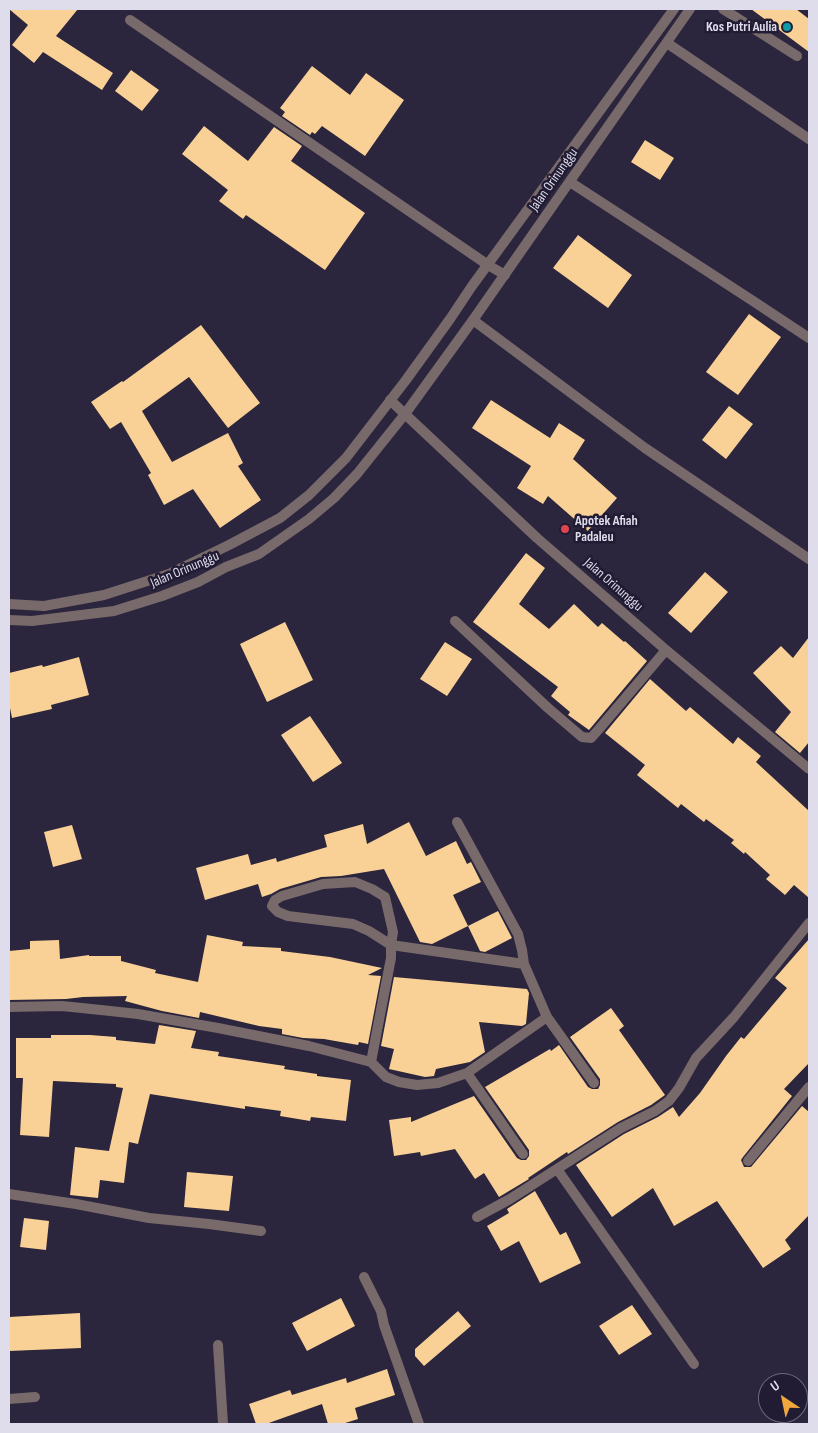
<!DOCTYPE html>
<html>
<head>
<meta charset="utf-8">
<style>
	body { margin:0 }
	#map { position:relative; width:818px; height:1433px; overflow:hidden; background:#2b253d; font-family:"Sofia Sans Condensed",sans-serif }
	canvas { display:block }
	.frame { position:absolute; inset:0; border:10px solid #dfdcec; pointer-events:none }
	.north { position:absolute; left:758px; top:1373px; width:50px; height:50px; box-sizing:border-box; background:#211c33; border:1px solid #6d697d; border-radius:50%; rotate:326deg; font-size:14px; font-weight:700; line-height:20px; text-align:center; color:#dfdcec }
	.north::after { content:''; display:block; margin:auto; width:18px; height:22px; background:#f0a73e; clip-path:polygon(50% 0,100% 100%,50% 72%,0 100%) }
</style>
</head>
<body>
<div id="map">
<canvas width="818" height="1433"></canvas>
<div class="frame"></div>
<div class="north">U</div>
</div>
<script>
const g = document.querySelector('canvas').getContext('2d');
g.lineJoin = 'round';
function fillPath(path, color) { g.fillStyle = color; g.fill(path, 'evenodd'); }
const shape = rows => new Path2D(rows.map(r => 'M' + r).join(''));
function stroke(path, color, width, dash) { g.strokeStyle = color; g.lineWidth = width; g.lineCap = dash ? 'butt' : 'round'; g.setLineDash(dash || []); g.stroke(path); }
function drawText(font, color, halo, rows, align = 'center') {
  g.font = font + ' "Sofia Sans Condensed",sans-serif'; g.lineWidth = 5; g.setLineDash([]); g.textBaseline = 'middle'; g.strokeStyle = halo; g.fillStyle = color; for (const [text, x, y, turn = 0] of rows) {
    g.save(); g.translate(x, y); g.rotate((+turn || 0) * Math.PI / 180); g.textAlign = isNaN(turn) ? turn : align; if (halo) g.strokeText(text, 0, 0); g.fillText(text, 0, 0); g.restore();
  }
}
fillPath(shape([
	[9,9,78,9,56,36,113,73,102,90,43,52,34,63,12,45,28,25],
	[751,9,796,9,809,19,809,52],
	[312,66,350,95,366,73,404,100,365,156,322,126,315,134,312,132,310,135,282,116,285,112,280,108],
	[131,70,159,90,142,111,115,91],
	[204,126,248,161,274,127,302,146,291,161,365,213,325,270,246,215,243,219,219,201,228,190,182,154],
	[645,140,674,158,660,180,631,162],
	[578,235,632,275,608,308,553,268],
	[749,314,781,337,738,395,706,372],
	[201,325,260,403,228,428,189,377,142,411,172,462,228,433,243,463,238,466,261,500,220,528,193,489,164,505,148,475,151,473,121,422,110,429,91,402,122,381,123,382],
	[491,400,550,438,559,423,585,440,573,459,617,498,588,531,548,496,543,504,517,488,531,466,472,428],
	[729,406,753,424,726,459,702,440],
	[526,553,545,568,519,604,549,629,574,604,598,627,602,623,624,642,625,641,647,661,589,730,568,715,570,712,551,696,558,687,473,622],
	[705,572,728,592,691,633,668,613],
	[285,622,313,680,267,702,240,644],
	[809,637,809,742,800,753,775,732,791,712,753,673,781,646,793,658],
	[445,642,472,659,447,696,420,679],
	[79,657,89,695,51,705,52,709,12,718,9,703,9,673,42,665,43,667],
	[650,679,686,711,690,707,733,744,738,737,761,756,756,762,809,811,809,898,794,885,785,895,766,879,770,875,745,852,744,854,731,843,734,840,706,819,704,822,681,804,678,808,637,775,645,765,605,733],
	[310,716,342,763,313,782,281,735],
	[409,822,426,856,456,841,467,864,471,862,481,882,453,895,468,926,432,944,420,942,384,869,341,876,321,877,280,889,271,894,262,897,258,884,205,900,196,868,248,854,251,865,276,858,277,862,327,847,324,835,363,824,367,844],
	[72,825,82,859,53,867,44,832],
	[498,911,512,938,485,952,480,951,468,926],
	[207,935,243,942,242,946,281,948,281,951,330,957,382,968,368,975,381,976,368,1044,359,1042,358,1045,324,1039,303,1038,282,1034,282,1029,259,1026,200,1012,199,1018,162,1011,125,1001,127,996,83,997,66,999,9,1000,9,951,30,949,30,941,59,940,60,959,89,955,89,956,121,956,121,961,156,970,155,973,198,982],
	[809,939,809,1063,784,1089,792,1096,743,1157,741,1160,744,1167,751,1167,802,1106,809,1112,809,1215,785,1240,791,1249,763,1268,717,1201,674,1226,653,1188,612,1217,576,1165,624,1134,658,1117,673,1107,679,1117,700,1093,726,1056,741,1037,744,1039,787,988,775,978],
	[394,977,527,989,529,993,526,1024,522,1026,479,1022,485,1052,470,1062,436,1069,434,1076,425,1077,389,1069,394,1049,381,1046],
	[611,1008,624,1026,619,1030,665,1095,651,1105,618,1122,568,1154,567,1152,528,1178,529,1179,499,1197,484,1173,475,1179,455,1149,421,1156,420,1152,394,1156,389,1120,411,1117,411,1122,474,1096,517,1158,521,1160,526,1160,529,1156,529,1150,485,1087,550,1049,551,1051,559,1045,588,1087,592,1089,598,1089,600,1085,600,1079,570,1037],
	[159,1025,196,1031,191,1048,219,1052,218,1056,285,1066,284,1069,317,1074,317,1076,351,1080,346,1121,311,1117,310,1121,280,1116,281,1111,245,1106,245,1109,150,1094,138,1144,129,1142,124,1183,100,1180,98,1198,70,1195,75,1147,109,1151,123,1088,116,1087,116,1084,53,1081,49,1137,20,1135,23,1078,16,1078,16,1038,51,1038,51,1035,90,1035,116,1037,116,1040,155,1044],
	[187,1172,233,1176,229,1211,184,1207],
	[535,1191,560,1235,566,1232,581,1263,540,1283,519,1241,501,1251,487,1226,509,1213,507,1209],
	[24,1218,49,1221,46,1250,20,1247],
	[341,1298,355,1326,307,1351,292,1323],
	[632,1305,652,1334,619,1355,599,1326],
	[458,1311,471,1326,424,1366,415,1356,415,1349],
	[80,1313,81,1348,9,1351,9,1317],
	[387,1369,395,1395,355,1408,358,1419,342,1424,328,1424,322,1404,266,1424,256,1424,249,1404,290,1390,292,1395,346,1378,347,1383]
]), '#f9d196');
stroke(shape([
	[723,9,797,56],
	[130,20,488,265,505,275],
	[667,43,809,139],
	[570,182,753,301,809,338],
	[473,320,645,448,809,559],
	[390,400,537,538,666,650,809,769],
	[455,621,548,708,582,737,591,738,599,729,666,650],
	[457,822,518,934,522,950,524,964],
	[9,1007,62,1006,101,1010,138,1014,218,1028,309,1046,371,1062,386,1077,399,1082,417,1085,438,1083,467,1073,547,1017],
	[371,1062,391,958,391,945,393,932,385,897,372,889,355,882,323,884,282,896,275,900,272,906,278,912,288,916,353,924,369,931,391,945,524,964,547,1017,594,1083],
	[467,1073,523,1154],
	[748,1161,809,1087],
	[557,1169,694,1364],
	[9,1194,76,1204,149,1218,209,1224,261,1231],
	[477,1217,510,1199,621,1128,655,1111,669,1101,679,1088,696,1058,734,1017,809,923],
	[364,1277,381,1311,384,1325,419,1424],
	[218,1345,223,1424],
	[9,1399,35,1397]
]), '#78696a', 10);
stroke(shape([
	[9,604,44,606,104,595,169,574,229,545,280,518,309,495,346,458,406,380,450,319,472,286,674,9],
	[9,620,32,621,114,611,162,596,198,582,226,567,259,554,309,519,334,498,357,474,405,414,473,320,690,9]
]), '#78696a', 10);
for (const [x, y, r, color] of [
	[787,27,5,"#0f9aa8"],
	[565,529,5,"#e0444e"]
]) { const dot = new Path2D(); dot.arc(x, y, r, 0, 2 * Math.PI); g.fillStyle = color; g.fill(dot); stroke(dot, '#211c33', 2); }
drawText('bold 14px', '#dfdcec', '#211c33', [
	["Kos Putri Aulia",777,27],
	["Apotek Afiah",575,521,"left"],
	["Padaleu",575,537,"left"]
], 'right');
drawText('14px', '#dfdcec', '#211c33', [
	["Jalan Orinunggu",554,180,-55],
	["Jalan Orinunggu",185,570,-23],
	["Jalan Orinunggu",613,585,41]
]);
</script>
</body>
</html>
